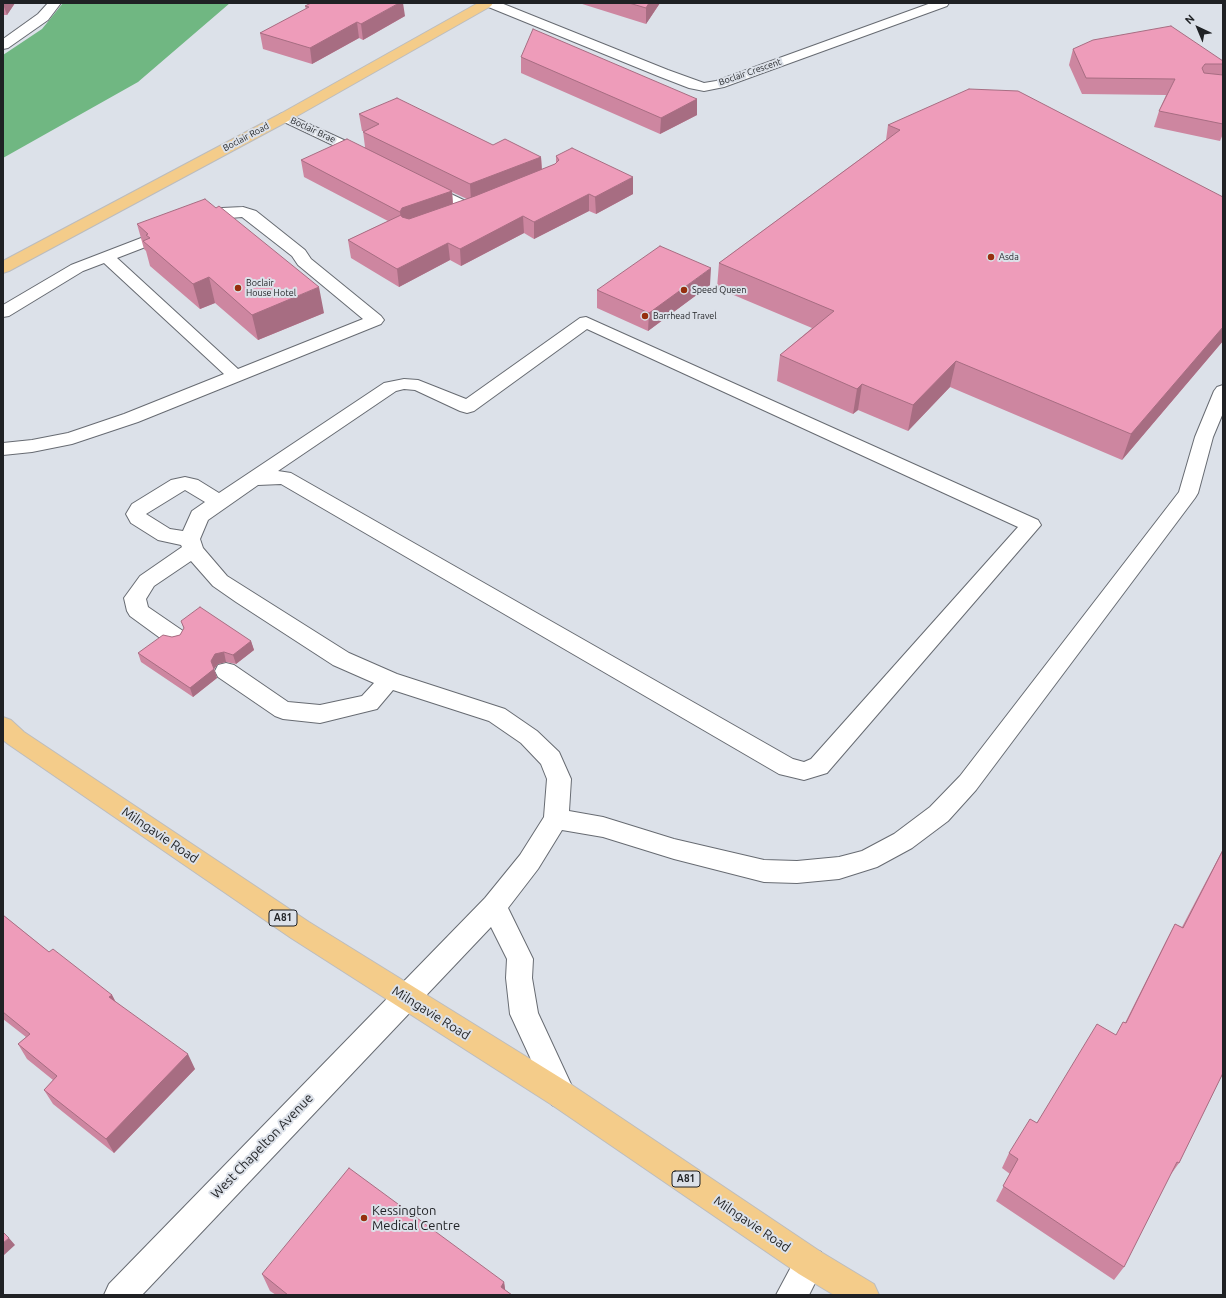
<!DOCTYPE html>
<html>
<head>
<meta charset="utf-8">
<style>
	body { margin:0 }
	#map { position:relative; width:1226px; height:1298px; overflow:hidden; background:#dce1e9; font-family:Ubuntu,sans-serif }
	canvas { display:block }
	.frame { position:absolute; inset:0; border:4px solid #1f2124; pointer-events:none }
	.north { position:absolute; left:1178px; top:8px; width:40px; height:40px; -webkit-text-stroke:3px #dce1e9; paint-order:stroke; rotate:316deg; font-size:11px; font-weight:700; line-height:16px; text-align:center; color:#1f2124 }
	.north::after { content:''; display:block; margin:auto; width:14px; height:18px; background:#1f2124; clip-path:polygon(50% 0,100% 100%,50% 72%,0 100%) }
</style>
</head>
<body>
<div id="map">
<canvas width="1226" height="1298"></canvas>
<div class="frame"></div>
<div class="north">N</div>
</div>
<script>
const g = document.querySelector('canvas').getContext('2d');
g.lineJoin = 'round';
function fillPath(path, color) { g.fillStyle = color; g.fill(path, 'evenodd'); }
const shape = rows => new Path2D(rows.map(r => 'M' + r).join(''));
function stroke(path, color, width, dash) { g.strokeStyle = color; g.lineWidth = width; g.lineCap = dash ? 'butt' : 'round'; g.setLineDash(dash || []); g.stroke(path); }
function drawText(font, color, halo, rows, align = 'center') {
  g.font = font + ' Ubuntu,sans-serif'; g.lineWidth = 4; g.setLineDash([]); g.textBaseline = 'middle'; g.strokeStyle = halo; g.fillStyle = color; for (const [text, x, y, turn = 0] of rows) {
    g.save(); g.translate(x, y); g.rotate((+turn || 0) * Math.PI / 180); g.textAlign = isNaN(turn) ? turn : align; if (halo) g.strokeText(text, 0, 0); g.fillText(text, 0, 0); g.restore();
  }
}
fillPath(shape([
	[63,3,230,3,138,82,3,158,3,55,42,29]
]), '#70b782');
const minor = shape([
	[48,3,61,3,48,20,8,48,3,49,3,39,38,14,48,3],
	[484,3,501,3,668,70,704,83,716,81,931,3,949,3,947,6,724,87,704,91,689,88,658,76,486,6,484,3],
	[285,113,370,152,372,155,370,158,365,159,360,158,280,120,278,117,280,114,285,113],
	[426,182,476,206,478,209,476,212,470,214,464,212,421,190,418,187,421,184,426,182],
	[243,207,256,211,305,250,311,259,381,316,384,320,381,324,138,422,72,444,32,452,3,455,3,443,32,440,68,433,124,414,224,374,104,263,83,271,9,316,3,317,3,305,71,265,206,213,222,208,243,207],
	[242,217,292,256,298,265,363,319,238,369,117,258,218,219,242,217],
	[586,317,1038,520,1041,525,827,773,804,780,779,774,281,484,258,485,208,520,200,539,203,548,227,576,349,653,397,674,505,709,537,731,559,752,571,779,569,811,603,817,674,839,764,860,797,861,839,857,862,851,894,834,930,807,960,776,1179,492,1195,437,1214,391,1217,387,1223,385,1223,413,1213,437,1198,493,1195,498,976,790,948,821,912,848,877,867,839,879,797,883,764,882,674,859,603,837,562,830,538,869,508,908,533,959,532,978,538,1013,576,1095,572,1105,562,1109,552,1105,510,1014,506,978,507,959,491,927,142,1295,104,1295,109,1284,485,898,520,855,544,817,547,779,541,764,521,743,489,721,393,690,377,709,320,723,283,719,275,716,218,677,215,671,218,665,226,663,234,665,288,702,320,705,362,696,374,683,333,665,236,602,213,586,191,561,154,586,146,599,148,607,183,631,186,637,183,643,175,645,167,643,130,616,127,611,124,598,140,576,182,547,181,545,158,540,131,523,126,514,132,504,171,480,185,477,198,480,219,493,384,383,404,379,418,380,466,399,580,318,586,317],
	[587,329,1018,527,811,759,804,762,793,759,291,473,278,471,396,391,404,389,415,390,460,411,467,413,474,411,587,329],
	[185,490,205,502,192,511,183,531,170,529,146,514,185,490],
	[810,1248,821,1252,825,1263,809,1295,776,1295,799,1252,810,1248]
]);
const major = shape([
	[478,3,493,3,491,6,290,120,9,271,3,273,3,261,280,114,478,3],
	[3,717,11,720,24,732,309,922,572,1085,821,1252,874,1284,879,1295,834,1295,799,1274,552,1105,291,938,8,744,3,740,3,717]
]);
stroke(minor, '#676b72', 2);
stroke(major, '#bcbcbd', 2);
fillPath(minor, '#fff');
fillPath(major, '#f4cc8a');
fillPath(shape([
	[3,3,15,3,7,15,3,15],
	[579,3,660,3,646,24],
	[305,6,405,16,363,40,359,38,312,64,263,49,260,33,306,9],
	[1073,49,1223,61,1223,134,1220,141,1154,127,1159,111,1166,95,1082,94,1069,65],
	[521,57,697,99,697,115,660,134,521,73],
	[359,114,541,157,542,170,555,164,556,163,556,156,633,194,596,214,589,211,534,239,524,233,461,266,450,260,399,287,351,258,348,240,388,221,304,177,301,160,365,147,363,131,362,131],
	[452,192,467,199,453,204],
	[888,125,1223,197,1223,341,1122,460,950,387,908,431,858,410,853,414,777,381,780,355,812,328,717,288,719,263,886,140],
	[137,224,324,313,258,340,215,303,200,309,150,266,146,251,144,249],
	[710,285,648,331,597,308,597,290],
	[181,621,251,641,254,650,236,664,226,662,218,664,214,669,217,678,193,697,141,662,138,653,172,637,180,635,184,629],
	[1223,849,1223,1073,1179,1163,1169,1177,1124,1267,1114,1280,996,1201,1010,1174,1002,1168,1009,1153,1116,1035,1125,1023,1166,941,1175,924,1182,927],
	[3,915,49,952,112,995,115,1001,195,1069,114,1153,53,1104,44,1090,53,1080,27,1059,18,1044,26,1037,3,1019],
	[262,1274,504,1282,505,1290,512,1295,276,1295,270,1291]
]), '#cd86a0');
fillPath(shape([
	[3,3,15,3,7,15,3,4],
	[399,3,403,3,405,16,363,40,361,24],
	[649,3,660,3,646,24,646,8],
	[357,22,359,38,312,64,310,48],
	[697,99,697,115,660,134,661,118],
	[541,157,542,174,471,201,470,184],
	[633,177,633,194,596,214,595,197],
	[452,191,453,208,402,229,400,212,402,208],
	[589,194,589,211,534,239,534,222],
	[523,216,524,233,461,266,460,249],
	[448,243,450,260,399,287,397,269],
	[711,268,710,285,648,331,649,313],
	[209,277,215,303,200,309,193,284],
	[319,287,324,313,258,340,252,315],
	[1223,327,1223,341,1122,460,1131,434],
	[956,361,950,387,908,431,913,405],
	[862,384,858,410,853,414,857,389],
	[251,641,254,650,236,664,233,655],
	[224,652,226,662,218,664,214,669,217,678,193,697,190,688,215,654],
	[112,995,120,1010,109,997],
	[188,1054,195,1069,114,1153,106,1139],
	[9,1238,15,1245,3,1256,3,1243],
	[504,1282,506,1295,501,1287]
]), '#a76d82');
const building = shape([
	[311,3,399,3,361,24,357,22,310,48,260,33,309,7,305,6,311,3],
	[629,3,649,3,646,8,629,3],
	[1171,26,1223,61,1223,64,1205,64,1202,68,1204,73,1223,75,1223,124,1159,111,1175,79,1086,78,1073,49,1093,40,1171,26],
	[533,29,697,99,661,118,521,57,533,29],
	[969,89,1018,91,1223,197,1223,327,1131,434,956,361,913,405,862,384,857,389,780,355,834,311,719,263,900,130,888,125,969,89],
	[397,98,493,145,505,139,541,157,470,184,363,132,379,124,359,114,397,98],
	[347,139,452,191,402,208,400,212,301,160,347,139],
	[572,148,633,177,595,197,589,194,534,222,523,216,460,249,448,243,397,269,348,240,401,215,402,217,409,219,475,196,555,164,559,160,556,156,572,148],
	[205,199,216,208,219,206,319,287,252,315,209,277,193,284,143,241,150,238,146,235,148,234,137,224,205,199],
	[660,246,711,268,649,313,597,290,660,246],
	[200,607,251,641,233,655,224,652,215,654,211,661,214,669,190,688,138,653,163,635,172,637,180,635,184,628,181,621,200,607],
	[1223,850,1223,1073,1179,1163,1177,1162,1124,1267,1003,1186,1018,1159,1009,1153,1030,1119,1037,1123,1097,1024,1116,1035,1123,1022,1126,1023,1175,924,1183,928,1223,850],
	[3,915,49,952,53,949,112,995,109,997,188,1054,106,1139,44,1090,57,1076,18,1044,30,1034,3,1012,3,915],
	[349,1168,504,1282,501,1287,512,1295,288,1295,262,1274,349,1168],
	[3,1232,9,1238,3,1243,3,1232]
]);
fillPath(building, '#ee9cba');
stroke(building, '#a76d82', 1);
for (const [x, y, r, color] of [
	[991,257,4,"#962f0e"],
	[238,288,4,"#962f0e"],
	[684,290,4,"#962f0e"],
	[645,316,4,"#962f0e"],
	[364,1218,4,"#962f0e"]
]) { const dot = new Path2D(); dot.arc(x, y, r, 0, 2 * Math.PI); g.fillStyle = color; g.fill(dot); stroke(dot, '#dce1e9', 1.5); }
drawText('9px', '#1f2124', '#dce1e9', [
	["Boclair Crescent",750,72,-19],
	["Boclair Brae",313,130,25],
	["Boclair Road",246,137,-28]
]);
drawText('9px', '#1f2124', '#dce1e9', [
	["Asda",999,257],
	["Boclair",246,283],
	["House Hotel",246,293],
	["Speed Queen",692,290],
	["Barrhead Travel",653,316]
], 'left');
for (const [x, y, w] of [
	[283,918,28],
	[686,1179,28]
]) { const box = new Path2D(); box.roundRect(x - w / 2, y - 8, w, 16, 3); g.fillStyle = '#dce1e9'; g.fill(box); stroke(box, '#1f2124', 1); }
drawText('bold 10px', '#1f2124', null, [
	["A81",283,918],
	["A81",686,1179]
]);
drawText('13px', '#1f2124', '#dce1e9', [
	["Milngavie Road",160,835,34],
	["Milngavie Road",431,1013,32],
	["West Chapelton Avenue",262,1146,-46],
	["Milngavie Road",752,1224,34]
]);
drawText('13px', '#1f2124', '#dce1e9', [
	["Kessington",372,1211],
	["Medical Centre",372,1226]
], 'left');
</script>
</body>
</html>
